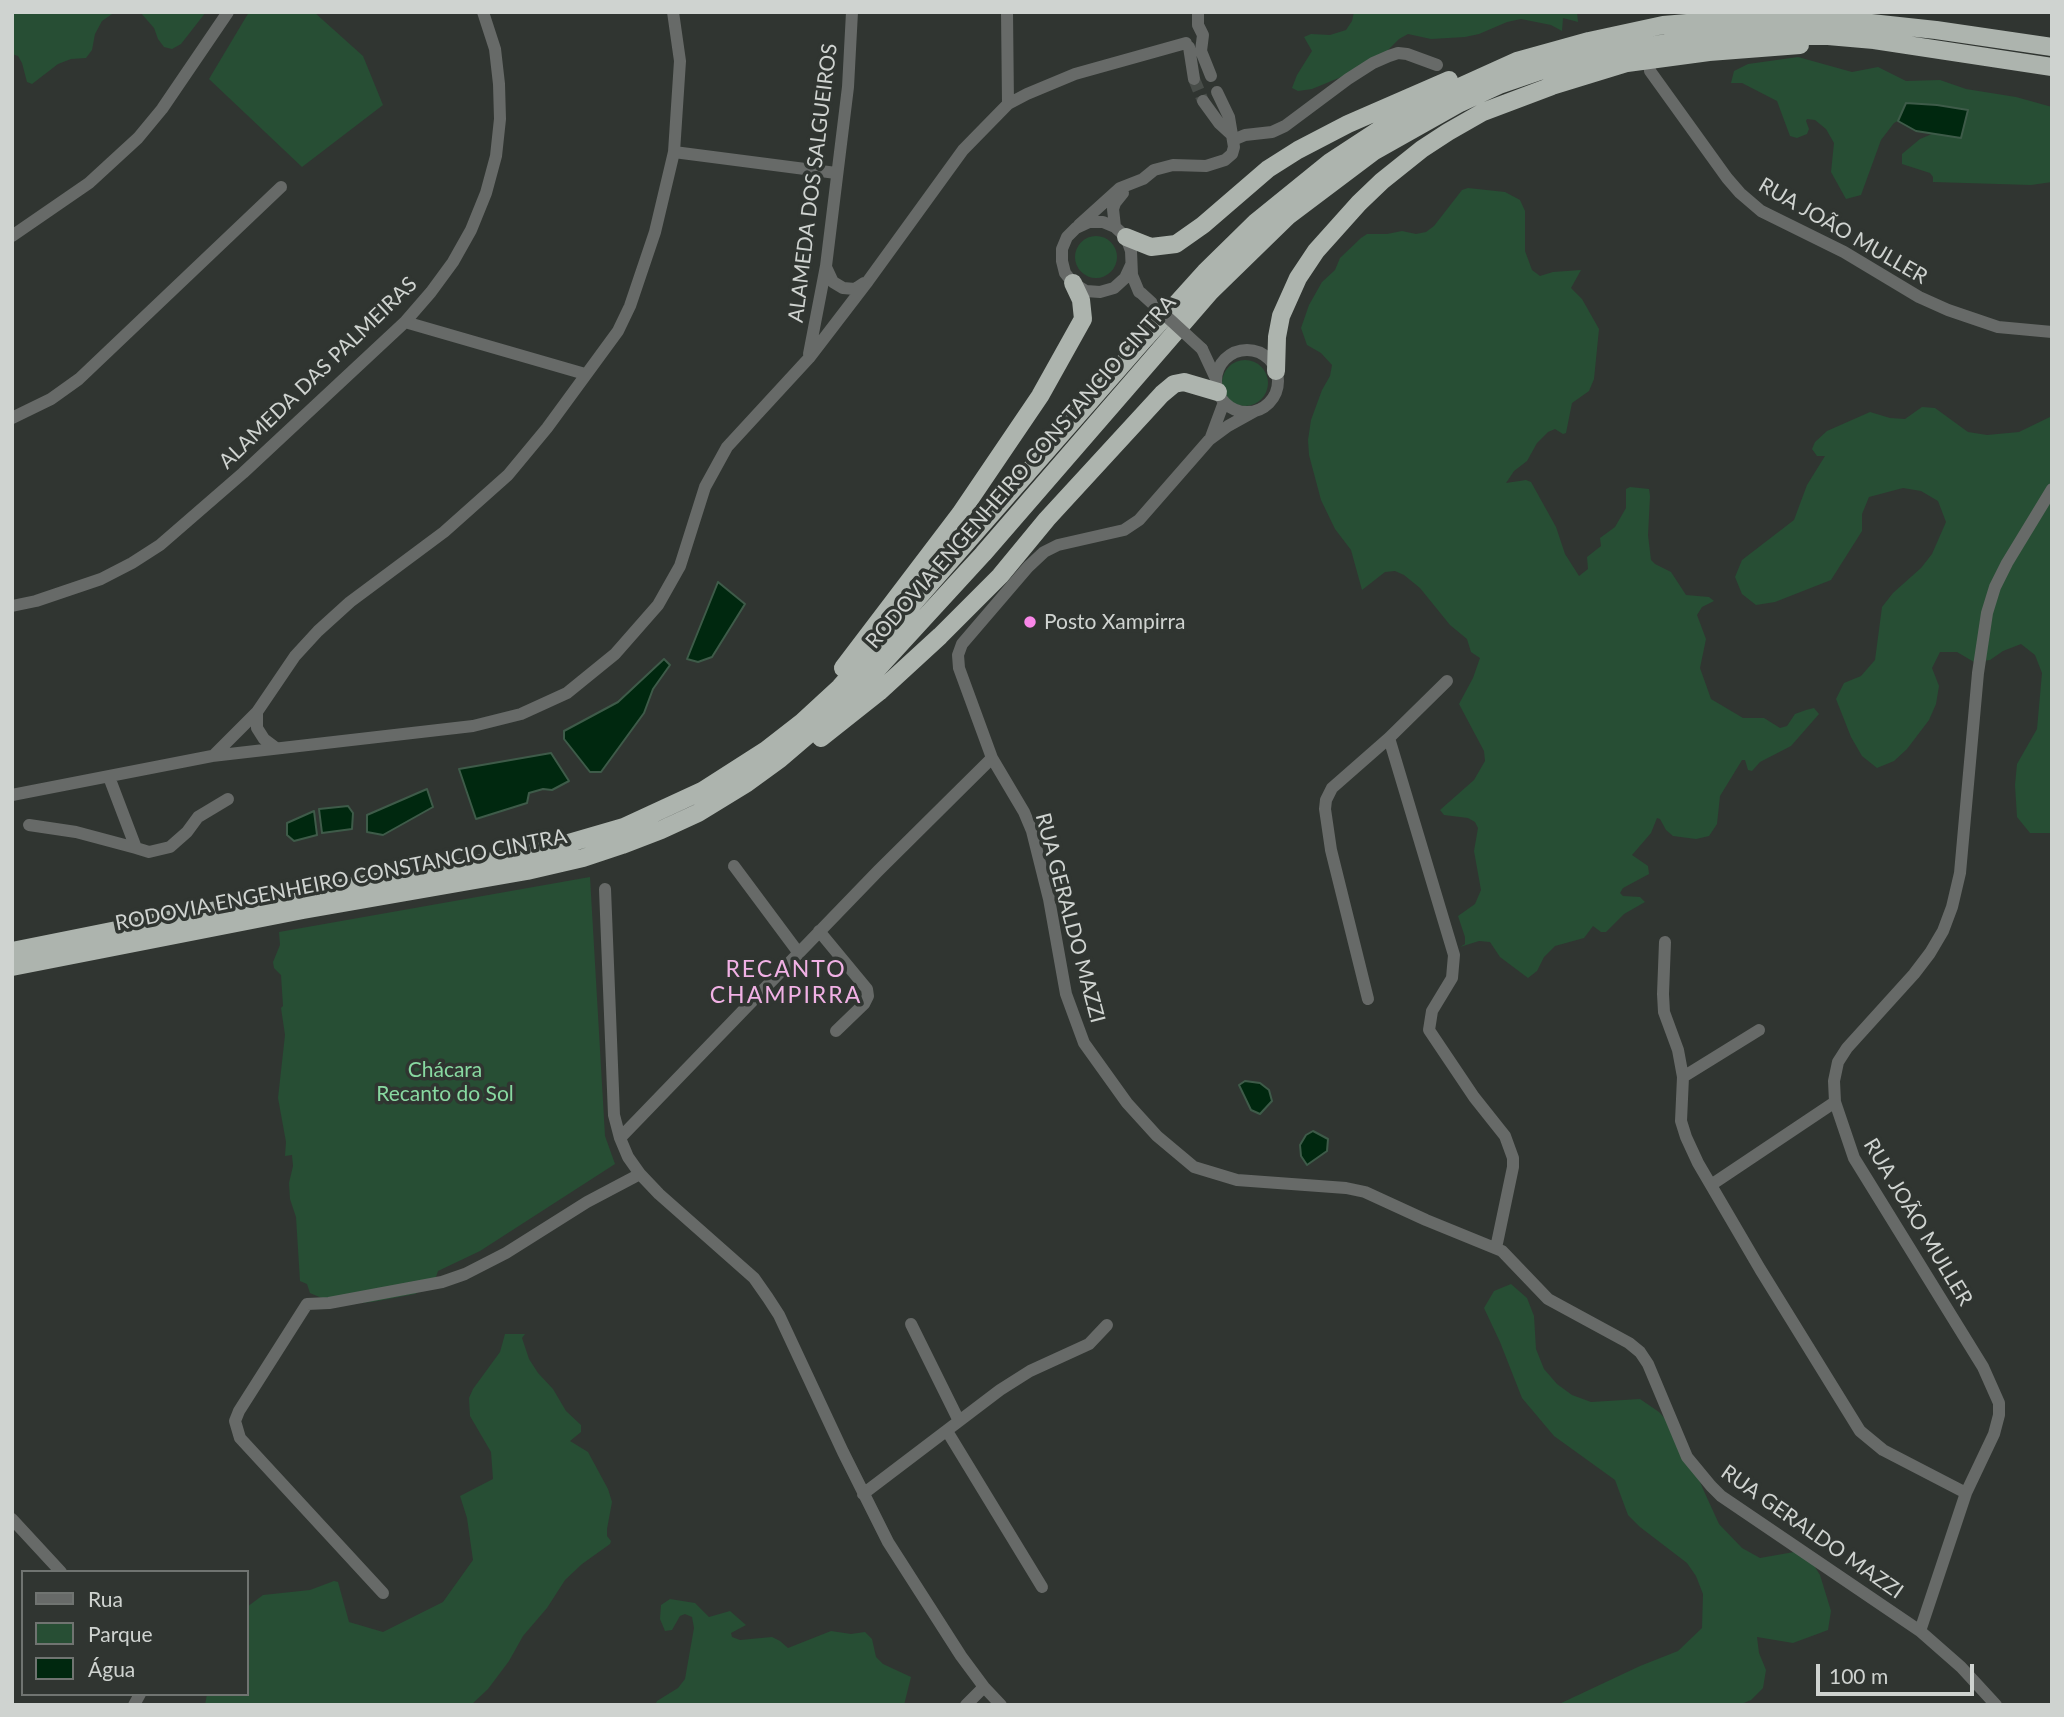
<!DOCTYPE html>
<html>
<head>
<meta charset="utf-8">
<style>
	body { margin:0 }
	#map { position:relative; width:2064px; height:1717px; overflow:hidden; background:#303531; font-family:Lato,sans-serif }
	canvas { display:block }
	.frame { position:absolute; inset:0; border:14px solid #cfd3d0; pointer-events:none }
	.legend { position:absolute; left:21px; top:1570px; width:228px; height:126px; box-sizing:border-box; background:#303531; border:2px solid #707471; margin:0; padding:9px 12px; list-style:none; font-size:21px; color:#cfd3d0 }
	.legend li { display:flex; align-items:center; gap:14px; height:35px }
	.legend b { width:35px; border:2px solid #707471 }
	.scale { position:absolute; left:1816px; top:1664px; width:158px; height:32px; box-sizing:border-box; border:4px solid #cfd3d0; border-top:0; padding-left:9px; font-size:21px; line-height:24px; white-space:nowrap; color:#cfd3d0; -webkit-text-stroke:5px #303531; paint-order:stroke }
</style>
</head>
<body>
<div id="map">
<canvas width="2064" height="1717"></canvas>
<div class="frame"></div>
<ul class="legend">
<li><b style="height:9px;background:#676a68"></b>Rua</li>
<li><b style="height:19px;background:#274e34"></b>Parque</li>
<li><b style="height:19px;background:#00280f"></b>Água</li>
</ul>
<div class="scale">100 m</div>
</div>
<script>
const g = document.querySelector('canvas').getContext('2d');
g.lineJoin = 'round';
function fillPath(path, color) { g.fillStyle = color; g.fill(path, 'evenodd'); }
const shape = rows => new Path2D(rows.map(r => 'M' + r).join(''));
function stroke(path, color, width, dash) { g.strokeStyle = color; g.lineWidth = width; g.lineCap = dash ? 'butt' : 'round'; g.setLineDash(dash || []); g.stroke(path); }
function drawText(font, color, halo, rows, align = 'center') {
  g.font = font + ' Lato,sans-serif'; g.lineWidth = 7; g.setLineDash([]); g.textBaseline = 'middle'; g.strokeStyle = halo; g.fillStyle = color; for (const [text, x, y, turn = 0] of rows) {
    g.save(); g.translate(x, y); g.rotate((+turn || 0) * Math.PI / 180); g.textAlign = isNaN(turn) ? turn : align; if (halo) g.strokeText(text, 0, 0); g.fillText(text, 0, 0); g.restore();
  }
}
fillPath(shape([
	[12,12,115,12,102,21,95,34,92,50,86,58,71,59,58,64,32,84,27,82,22,63,18,56,12,54],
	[140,12,206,12,181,44,172,49,164,47,158,39,154,28],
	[249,12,314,12,363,56,383,105,302,167,209,79],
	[1354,12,1577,12,1578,22,1563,18,1562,31,1551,25,1521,19,1507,22,1479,34,1465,37,1431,39,1408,34,1399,39,1381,57,1363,68,1312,89,1298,91,1292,88,1297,75,1312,51,1304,37,1311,34,1330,35,1346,30,1352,21],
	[1798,57,1852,72,1878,67,1906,81,1940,80,1966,89,2016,97,2052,107,2052,182,2031,185,1933,182,1933,177,1930,173,1902,164,1902,154,1920,139,1951,126,1905,117,1894,123,1881,140,1861,195,1846,199,1831,172,1834,143,1826,129,1815,120,1807,119,1806,121,1809,129,1807,134,1797,138,1790,136,1777,101,1742,83,1731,83,1734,71,1748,64],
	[1468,188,1505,192,1520,200,1525,211,1525,251,1532,270,1540,276,1553,272,1581,270,1571,288,1582,299,1599,329,1594,379,1589,391,1572,403,1566,433,1563,434,1555,429,1548,432,1537,443,1527,461,1514,471,1506,483,1526,480,1531,482,1556,527,1565,554,1579,576,1588,569,1587,557,1601,546,1600,538,1615,527,1626,508,1626,489,1630,487,1649,489,1650,496,1648,535,1651,560,1655,564,1671,572,1686,595,1709,597,1714,601,1702,607,1697,615,1706,639,1700,668,1711,699,1743,718,1764,718,1780,728,1787,726,1795,714,1806,710,1814,708,1819,714,1791,746,1760,762,1752,771,1748,770,1745,760,1742,760,1720,796,1717,824,1709,836,1696,839,1673,836,1666,830,1660,819,1657,818,1651,833,1632,855,1648,866,1649,874,1623,888,1620,893,1623,896,1640,897,1645,902,1624,914,1606,932,1601,932,1593,926,1584,938,1555,946,1544,957,1537,971,1528,978,1500,957,1490,942,1479,941,1460,947,1465,944,1465,937,1458,916,1475,904,1481,890,1474,851,1478,828,1475,822,1468,818,1444,815,1440,810,1474,780,1485,761,1484,751,1459,704,1473,678,1480,658,1471,652,1467,639,1450,625,1420,588,1404,575,1395,571,1385,572,1362,590,1351,550,1335,529,1321,500,1309,455,1308,440,1311,420,1322,390,1330,376,1332,365,1321,353,1307,345,1301,328,1309,305,1322,282,1335,270,1340,258,1361,238,1367,234,1387,234,1402,231,1416,234,1426,232,1434,226,1462,190],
	'1075 257a21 21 0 1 1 42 0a21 21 0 1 1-42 0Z',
	'1222 383a23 23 0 1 1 46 0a23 23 0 1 1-46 0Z',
	[1922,407,1935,408,1968,432,1987,435,2019,432,2052,416,2052,833,2030,833,2017,817,2015,785,2017,764,2037,729,2042,673,2035,655,2021,644,2003,651,1990,660,1974,662,1957,652,1940,652,1932,668,1939,686,1936,704,1929,720,1907,749,1894,761,1877,768,1862,756,1851,737,1836,699,1844,683,1861,676,1875,660,1882,607,1893,593,1921,568,1932,554,1946,522,1938,501,1921,491,1903,488,1869,497,1862,514,1862,531,1831,580,1775,602,1756,605,1742,594,1735,577,1742,560,1794,520,1807,485,1825,456,1817,456,1812,449,1815,442,1827,431,1870,412,1890,418,1905,419],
	[590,877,605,1136,615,1164,480,1251,438,1271,434,1283,415,1294,372,1302,347,1304,331,1302,310,1293,307,1284,300,1281,296,1217,290,1199,289,1183,293,1166,292,1155,285,1156,286,1142,278,1098,285,1035,281,1008,283,1006,281,975,274,968,273,962,280,945,279,932],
	[1511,1284,1527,1298,1534,1316,1536,1349,1544,1369,1557,1384,1572,1395,1591,1402,1640,1399,1659,1412,1682,1437,1703,1489,1719,1524,1742,1548,1760,1558,1794,1552,1810,1559,1820,1575,1831,1611,1828,1630,1793,1643,1757,1637,1759,1653,1766,1670,1763,1688,1751,1700,1739,1705,1557,1705,1640,1666,1678,1651,1702,1628,1703,1594,1696,1576,1687,1563,1640,1527,1628,1515,1615,1480,1554,1436,1522,1398,1500,1342,1484,1308,1494,1291],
	[505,1334,525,1334,522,1338,529,1359,538,1373,553,1389,566,1411,581,1425,581,1432,570,1441,588,1452,608,1489,612,1502,607,1529,607,1536,611,1541,610,1544,582,1564,565,1580,547,1608,523,1636,509,1661,488,1689,471,1705,205,1705,207,1694,247,1694,247,1607,263,1595,310,1590,334,1581,338,1582,349,1622,383,1632,443,1602,473,1560,467,1518,460,1496,493,1479,491,1452,470,1416,469,1398,473,1389,500,1352],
	[670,1599,695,1603,709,1617,730,1611,746,1625,731,1633,732,1637,740,1640,772,1637,780,1641,788,1648,831,1631,851,1634,865,1632,872,1639,876,1657,883,1664,911,1677,904,1705,655,1705,657,1701,678,1688,685,1679,694,1628,692,1617,685,1614,680,1616,672,1630,665,1631,660,1619,661,1605]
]), '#274e34');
const water = shape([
	[1906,103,1937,105,1968,110,1961,138,1916,131,1898,121,1906,103],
	[718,582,745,604,712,657,698,662,687,659,718,582],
	[664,659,670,665,653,689,644,713,601,772,590,772,564,739,564,731,618,702,664,659],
	[551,753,569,781,552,790,543,789,529,793,527,803,476,819,459,769,551,753],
	[427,789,433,807,383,835,367,832,367,815,427,789],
	[348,806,353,813,352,829,322,833,319,809,348,806],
	[314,811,317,835,294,841,287,835,287,823,314,811],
	[1245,1081,1260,1083,1269,1090,1272,1101,1260,1114,1251,1110,1239,1085,1245,1081],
	[1313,1131,1328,1139,1327,1151,1307,1165,1301,1156,1300,1145,1306,1135,1313,1131]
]);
fillPath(water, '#00280f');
stroke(water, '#3e5b49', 2);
stroke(shape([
	[1194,79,1203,101]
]), '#484d49', 12, [12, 6]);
stroke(shape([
	[1007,12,1008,104],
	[1198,12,1198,25,1203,35,1201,51,1211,76],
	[1189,47,1194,79],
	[1649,59,1650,71,1727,178,1740,193,1761,211,1844,252,1919,297,1948,310,1998,327,2052,332],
	[1203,101,1219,123,1231,134],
	[1233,140,1245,135,1272,132,1285,126,1348,79,1373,63,1389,56,1398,53,1407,54,1437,65],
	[674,152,836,173],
	[1079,225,1120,188,1143,179,1154,170,1173,165,1206,166,1225,160,1232,154,1234,147,1229,117,1217,92],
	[1115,227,1113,209,1115,203,1123,193],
	[12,236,89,183,138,138,162,109,228,12],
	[1131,265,1125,278,1114,288,1100,292,1086,291,1073,283,1065,273,1062,261,1062,249,1067,237,1076,228,1089,222,1103,222,1115,227,1126,237,1131,251,1132,275,1139,292],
	[826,267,833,282,843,288,855,289,864,283],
	[405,322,585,374],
	[1202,349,1216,379],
	'1216 381a31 31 0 1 1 62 0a31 31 0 1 1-62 0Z',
	[809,354,826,266,848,87,852,12],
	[1255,411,1228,426,1209,440,1139,520,1124,530,1058,545,1044,552,1028,567,962,644,958,655,959,668,992,758,1024,812,1032,831,1049,899,1066,994,1084,1043,1127,1103,1157,1136,1194,1167,1237,1180,1346,1188,1365,1192,1426,1220,1502,1251,1548,1299,1629,1343,1640,1352,1648,1364,1687,1457,1711,1486,1721,1496,1920,1631,1961,1667,1996,1705],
	[12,418,51,399,79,379,281,187],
	[1211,437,1224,402],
	[12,606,36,601,101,579,132,563,160,545,243,473,405,322,431,292,453,262,471,230,486,193,496,156,500,119,499,84,495,49,483,12],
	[257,712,257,728,264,739,276,748],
	[1389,738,1454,955,1452,978,1432,1011,1429,1030,1474,1097,1505,1136,1513,1158,1513,1167,1496,1248],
	[213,756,257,712,295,656,318,631,350,602,444,532,508,475,547,428,618,331,630,306,655,232,674,152,680,61,673,12],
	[12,795,212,756,473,726,521,714,567,693,615,654,658,605,680,566,705,487,727,447,809,358,868,281,963,150,1008,104,1027,94,1075,74,1186,43],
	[29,825,76,832,136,848,109,777],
	[136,848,149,852,170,847,187,832,198,817,228,799],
	[734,866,798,952],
	[605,889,614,1115,620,1138,628,1157,640,1174,659,1194,754,1278,768,1298,779,1315,843,1452,888,1542,961,1656,984,1687,1001,1705],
	[819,931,867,989,868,996,864,1004,836,1031],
	[1665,942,1663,994,1664,1012,1678,1050,1683,1077,1681,1121,1686,1137,1698,1163,1760,1269,1860,1431,1883,1450,1966,1493],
	[1368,999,1331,850,1325,809,1326,800,1332,788,1389,738,1447,681],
	[1683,1077,1759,1030],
	[620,1138,878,871,992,758],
	[1711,1185,1835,1102],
	[911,1324,959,1421],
	[947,1431,1042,1587],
	[863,1494,1000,1390,1030,1371,1089,1344,1107,1325],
	[12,1519,61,1572],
	[383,1593,240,1438,235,1421,239,1411,307,1304,329,1303,442,1282,465,1274,506,1253,587,1202,640,1174],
	[1920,1631,1966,1493,1994,1434,1999,1415,1999,1403,1983,1367,1854,1158,1835,1102,1834,1081,1838,1062,1847,1048,1914,974,1930,953,1943,931,1952,907,1960,873,1978,673,1987,613,1995,587,2007,563,2052,489],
	[134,1705,140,1694],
	[966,1705,984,1687]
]), '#676a68', 12);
stroke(shape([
	[1126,237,1151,247,1176,244,1203,225,1268,169,1298,150,1348,124,1449,80],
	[1276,371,1277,337,1281,316,1298,278,1316,251,1359,203,1382,181,1422,149,1448,132,1483,112,1552,86,1627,63,1709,52,1800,45],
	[843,668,960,514,1040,396,1083,319,1081,300,1073,283],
	[821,738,879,692,940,636,1000,576,1047,519,1162,394,1174,384,1184,382,1218,392],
	[12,951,241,905,437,872,538,852,624,827,702,791,766,750,802,722,840,687,1141,343,1205,272,1256,222,1330,162,1388,124,1433,99,1517,61,1589,41,1663,25,1748,18,1843,20,1936,30,2052,47],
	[12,967,303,910,527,871,583,858,622,845,661,830,698,813,747,783,780,759,849,700,983,554,1210,292,1288,216,1373,152,1460,103,1499,85,1540,71,1586,59,1685,39,1729,35,1828,36,1874,40,2052,67]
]), '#adb4ae', 18);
stroke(shape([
	[1141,293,1202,349]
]), '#676a68', 12);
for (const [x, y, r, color] of [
	[1030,622,7,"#f987e8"]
]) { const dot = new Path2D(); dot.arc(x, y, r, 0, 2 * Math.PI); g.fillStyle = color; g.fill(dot); stroke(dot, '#303531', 2.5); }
drawText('21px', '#cfd3d0', '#303531', [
	["ALAMEDA DOS SALGUEIROS",813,183,-83],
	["RUA JOÃO MULLER",1843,231,30],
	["ALAMEDA DAS PALMEIRAS",318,373,-44],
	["RODOVIA ENGENHEIRO CONSTANCIO CINTRA",1021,472,-49],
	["RODOVIA ENGENHEIRO CONSTANCIO CINTRA",341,880,-11],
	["RUA GERALDO MAZZI",1070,918,75],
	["RUA JOÃO MULLER",1918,1222,59],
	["RUA GERALDO MAZZI",1812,1532,35]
]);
drawText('21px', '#cfd3d0', '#303531', [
	["Posto Xampirra",1044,622]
], 'left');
drawText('21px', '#88d9a1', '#303531', [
	["Chácara",445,1070],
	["Recanto do Sol",445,1094]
]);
g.letterSpacing = '2px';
drawText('23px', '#f1b1e5', '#303531', [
	["RECANTO",786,970],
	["CHAMPIRRA",786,996]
]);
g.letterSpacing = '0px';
</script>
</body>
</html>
